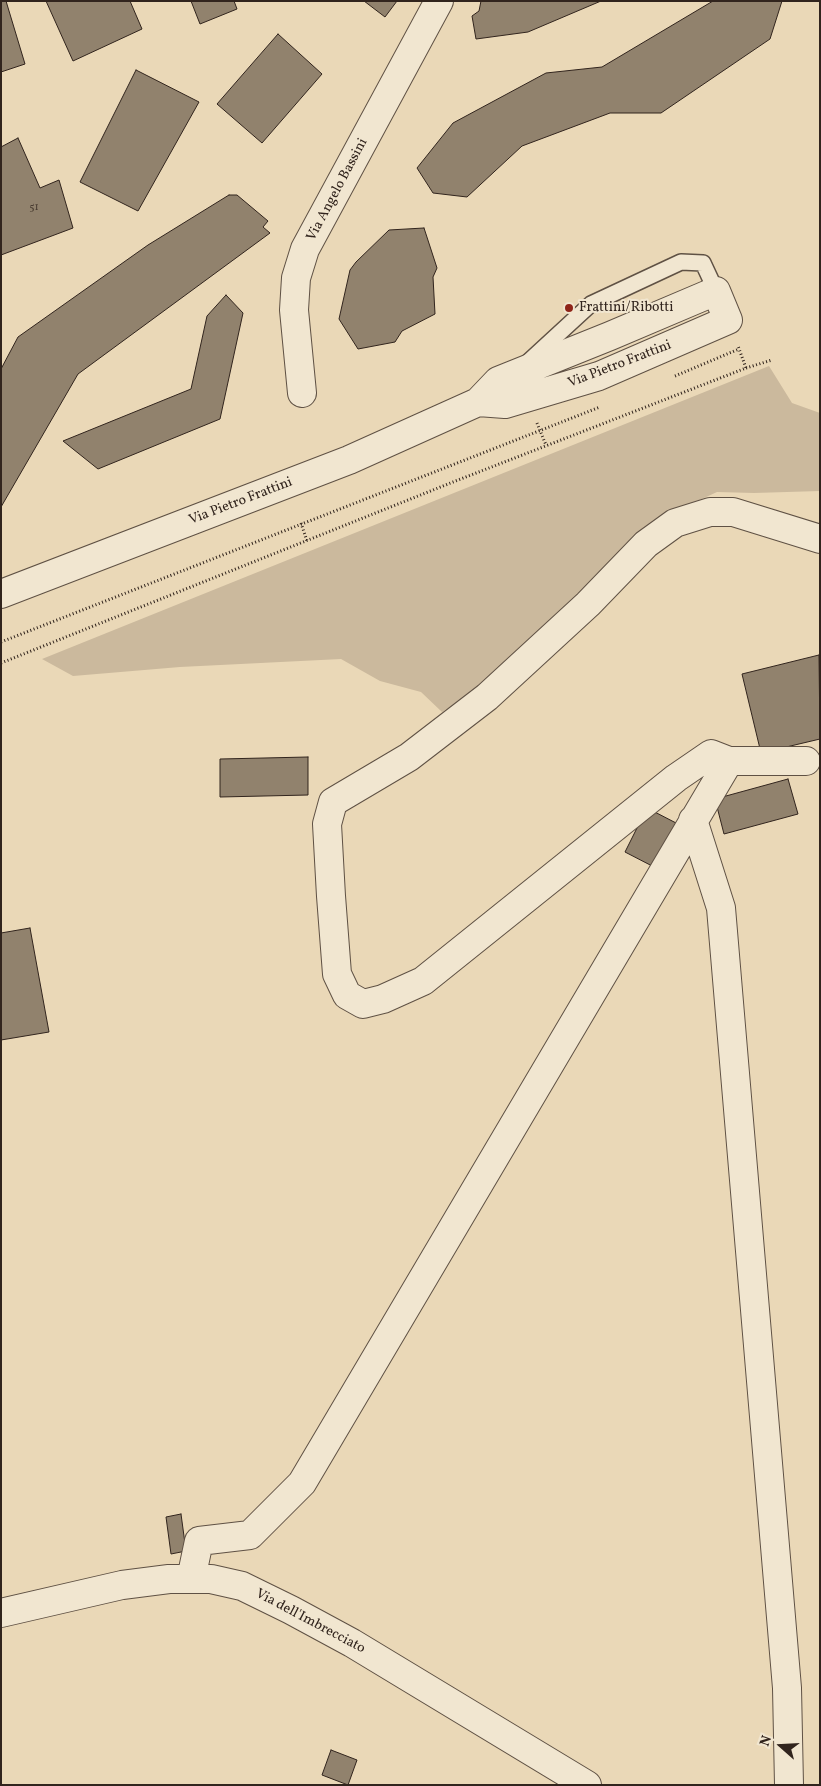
<!DOCTYPE html>
<html>
<head>
<meta charset="utf-8">
<style>
	body { margin:0 }
	#map { position:relative; width:821px; height:1786px; overflow:hidden; background:#ead8b7; font-family:Vollkorn,serif }
	canvas { display:block }
	.frame { position:absolute; inset:0; border:2px solid #31241d; pointer-events:none }
	.north { position:absolute; left:756px; top:1721px; width:50px; height:50px; -webkit-text-stroke:4px #f1e6d0; paint-order:stroke; rotate:289deg; font-size:14px; font-weight:700; line-height:20px; text-align:center; color:#31241d }
	.north::after { content:''; display:block; margin:auto; width:18px; height:22px; background:#31241d; clip-path:polygon(50% 0,100% 100%,50% 72%,0 100%) }
</style>
</head>
<body>
<div id="map">
<canvas width="821" height="1786"></canvas>
<div class="frame"></div>
<div class="north">N</div>
</div>
<script>
const g = document.querySelector('canvas').getContext('2d');
g.lineJoin = 'round';
function fillPath(path, color) { g.fillStyle = color; g.fill(path, 'evenodd'); }
const shape = rows => new Path2D(rows.map(r => 'M' + r).join(''));
function stroke(path, color, width, dash) { g.strokeStyle = color; g.lineWidth = width; g.lineCap = dash ? 'butt' : 'round'; g.setLineDash(dash || []); g.stroke(path); }
function drawText(font, color, halo, rows, align = 'center') {
  g.font = font + ' Vollkorn,serif'; g.lineWidth = 4; g.setLineDash([]); g.textBaseline = 'middle'; g.strokeStyle = halo; g.fillStyle = color; for (const [text, x, y, turn = 0] of rows) {
    g.save(); g.translate(x, y); g.rotate((+turn || 0) * Math.PI / 180); g.textAlign = isNaN(turn) ? turn : align; if (halo) g.strokeText(text, 0, 0); g.fillText(text, 0, 0); g.restore();
  }
}
fillPath(shape([
	[769,366,792,403,820,413,820,491,754,493,717,492,665,516,493,679,442,712,421,692,380,681,341,659,180,667,73,676,42,659]
]), '#cbb99d');
const building = shape([
	[1,1,6,1,25,64,1,72,1,1],
	[46,1,130,1,142,29,73,61,46,1],
	[191,1,234,1,237,9,200,24,191,1],
	[364,1,397,1,385,17,364,1],
	[481,1,601,1,528,32,476,39,472,16,479,11,481,1],
	[713,1,782,1,770,39,661,113,610,113,522,146,467,197,433,193,417,168,453,123,546,73,602,67,713,1],
	[278,34,322,74,262,143,217,104,278,34],
	[136,70,199,102,138,211,80,182,136,70],
	[18,138,40,188,59,180,73,228,1,255,1,147,18,138],
	[229,195,237,195,268,221,263,227,270,233,78,374,1,507,1,369,18,337,148,245,229,195],
	[424,228,437,268,433,277,435,314,402,331,395,342,358,349,339,319,350,270,356,262,389,230,424,228],
	[226,295,243,313,220,419,98,469,63,441,191,389,207,316,226,295],
	[819,655,820,739,761,753,742,674,819,655],
	[308,757,308,795,220,797,220,759,308,757],
	[788,779,798,814,724,834,715,799,788,779],
	[647,808,678,824,656,868,625,852,647,808],
	[30,928,49,1032,1,1040,1,933,30,928],
	[181,1514,186,1551,171,1554,166,1517,181,1514],
	[331,1750,357,1760,348,1785,322,1775,331,1750]
]);
fillPath(building, '#91826d');
stroke(building, '#31241d', 1);
const service = shape([
	[528,362,591,304,681,262,703,263,716,291]
]);
const minor = shape([
	[302,393,294,310,296,278,305,249,439,1],
	[1,594,349,460,478,402,498,381,610,336,716,291,728,320,599,376,505,404,478,402],
	[806,761,729,761,711,754,676,778,423,981,383,999,363,1004,347,995,337,974,331,896,327,824,333,802,409,757,487,697,588,604,646,544,675,523,710,512,733,512,820,539],
	[693,820,721,908,787,1688,789,1785],
	[191,1579,199,1541,250,1535,302,1483,729,761],
	[1,1613,122,1585,169,1579,211,1579,242,1586,291,1610,352,1643,587,1785]
]);
stroke(service, '#5f5144', 18);
stroke(minor, '#5f5144', 30);
stroke(shape([
	[746,368,772,360],
	[675,376,739,349],
	[537,423,546,445],
	[301,523,307,541],
	[1,642,600,407],
	[1,663,453,482,746,368,738,346]
]), '#31241d', 3, [1, 2.5]);
stroke(service, '#f1e6d0', 15);
stroke(minor, '#f1e6d0', 28);
for (const [x, y, r, color] of [
	[569,308,5,"#8f2418"]
]) { const dot = new Path2D(); dot.arc(x, y, r, 0, 2 * Math.PI); g.fillStyle = color; g.fill(dot); stroke(dot, '#f1e6d0', 2); }
drawText('11px', '#493c31', null, [
	["51",34,208]
]);
drawText('14px', '#31241d', '#f1e6d0', [
	["Via Angelo Bassini",338,190,-62],
	["Via Pietro Frattini",620,365,-21],
	["Via Pietro Frattini",241,502,-21],
	["Via dell'Imbrecciato",310,1622,28]
]);
drawText('14px', '#31241d', '#f1e6d0', [
	["Frattini/Ribotti",579,308]
], 'left');
</script>
</body>
</html>
